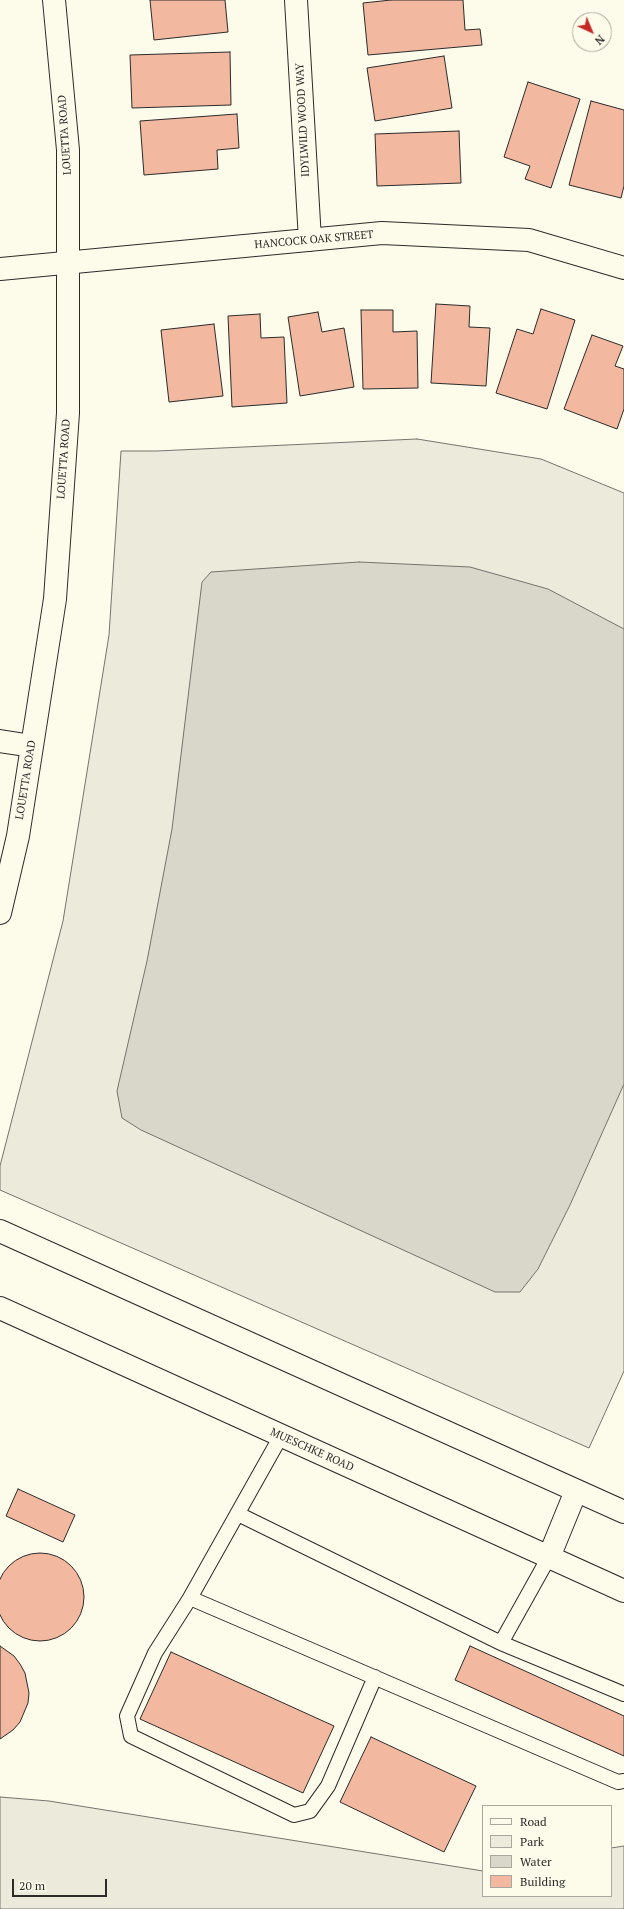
<!DOCTYPE html>
<html>
<head>
<meta charset="utf-8">
<style>
	body { margin:0 }
	#map { position:relative; width:624px; height:1909px; overflow:hidden; background:#fdfbea; font-family:"PT Serif",serif }
	canvas { display:block }
	.legend { position:absolute; left:482px; top:1805px; width:130px; height:92px; box-sizing:border-box; background:#fdfbea; border:1px solid #a9a89e; margin:0; padding:5px 7px; list-style:none; font-size:12px; color:#2b2b2b }
	.legend li { display:flex; align-items:center; gap:8px; height:20px }
	.legend b { width:20px; border:1px solid #a9a89e }
	.north { position:absolute; left:572px; top:12px; width:40px; height:40px; box-sizing:border-box; background:#fdfbea; border:1px solid #a9a89e; border-radius:50%; rotate:136deg; font-size:11px; font-weight:700; line-height:16px; text-align:center; color:#2b2b2b }
	.north::after { content:''; display:block; margin:auto; width:14px; height:18px; background:#c62828; clip-path:polygon(50% 0,100% 100%,50% 72%,0 100%) }
	.scale { position:absolute; left:12px; top:1879px; width:95px; height:18px; box-sizing:border-box; border:2px solid #2b2b2b; border-top:0; padding-left:5px; font-size:12px; line-height:14px; white-space:nowrap; color:#2b2b2b; -webkit-text-stroke:3px #fdfbea; paint-order:stroke }
</style>
</head>
<body>
<div id="map">
<canvas width="624" height="1909"></canvas>
<ul class="legend">
<li><b style="height:5px;background:#fdfbea"></b>Road</li>
<li><b style="height:11px;background:#ecebdb"></b>Park</li>
<li><b style="height:11px;background:#d8d7c9"></b>Water</li>
<li><b style="height:11px;background:#f2b8a0"></b>Building</li>
</ul>
<div class="north">N</div>
<div class="scale">20 m</div>
</div>
<script>
const g = document.querySelector('canvas').getContext('2d');
g.lineJoin = 'round';
function fillPath(path, color) { g.fillStyle = color; g.fill(path, 'evenodd'); }
const shape = rows => new Path2D(rows.map(r => 'M' + r).join(''));
function stroke(path, color, width, dash) { g.strokeStyle = color; g.lineWidth = width; g.lineCap = dash ? 'butt' : 'round'; g.setLineDash(dash || []); g.stroke(path); }
function drawText(font, color, halo, rows, align = 'center') {
  g.font = font + ' "PT Serif",serif'; g.lineWidth = 3; g.setLineDash([]); g.textBaseline = 'middle'; g.strokeStyle = halo; g.fillStyle = color; for (const [text, x, y, turn = 0] of rows) {
    g.save(); g.translate(x, y); g.rotate((+turn || 0) * Math.PI / 180); g.textAlign = isNaN(turn) ? turn : align; if (halo) g.strokeText(text, 0, 0); g.fillText(text, 0, 0); g.restore();
  }
}
const green = shape([
	[417,439,541,459,624,493,624,1371,589,1448,0,1190,0,1166,63,921,109,635,121,451,157,451,417,439],
	[0,1797,49,1801,483,1871,483,1896,611,1896,611,1848,624,1846,624,1909,0,1909,0,1797]
]);
fillPath(green, '#ecebdb');
stroke(green, '#74746e', 1);
const water = shape([
	[359,562,470,567,548,589,624,629,624,1084,570,1205,538,1269,520,1292,495,1292,141,1130,122,1118,117,1091,147,961,172,829,202,582,211,572,359,562]
]);
fillPath(water, '#d8d7c9');
stroke(water, '#74746e', 1);
const building = shape([
	[150,0,225,0,228,32,154,40,150,0],
	[391,0,463,0,465,30,480,29,482,45,368,55,363,3,391,0],
	[230,52,231,105,132,108,130,55,230,52],
	[444,56,452,108,375,121,367,68,444,56],
	[528,82,580,99,551,188,525,179,530,166,504,157,528,82],
	[591,101,624,110,624,186,621,198,569,185,591,101],
	[237,114,239,148,217,150,218,169,144,175,140,121,237,114],
	[459,131,461,183,377,186,375,134,459,131],
	[436,304,470,306,469,327,490,328,486,386,431,383,436,304],
	[541,309,575,320,547,409,496,393,517,329,533,334,541,309],
	[361,310,393,310,393,332,417,331,418,388,363,389,361,310],
	[318,312,322,332,344,328,354,387,300,396,288,317,318,312],
	[260,314,261,338,284,337,287,403,232,407,228,316,260,314],
	[214,324,223,396,169,402,161,330,214,324],
	[592,335,623,346,615,366,624,369,624,409,617,429,564,409,592,335],
	[18,1489,75,1515,63,1542,6,1516,18,1489],
	'-4 1597a44 44 0 1 1 88 0a44 44 0 1 1-88 0Z',
	[0,1646,14,1656,20,1664,25,1673,29,1693,28,1703,20,1722,13,1730,0,1739,0,1646],
	[470,1646,624,1716,624,1756,455,1680,470,1646],
	[171,1652,334,1726,303,1793,140,1719,171,1652],
	[371,1737,476,1786,444,1852,340,1802,371,1737]
]);
fillPath(building, '#f2b8a0');
stroke(building, '#2b2b2b', 1);
const service = shape([
	[281,1436,190,1598,618,1782,624,1781],
	[238,1514,501,1643,549,1557],
	[190,1598,155,1653,127,1716,131,1736,294,1815,310,1811,328,1786,375,1677],
	[501,1643,624,1694]
]);
const minor = shape([
	[296,0,310,240],
	[0,269,382,233,529,240,624,268]
]);
const secondary = shape([
	[0,741,32,746],
	[0,913,18,836,55,599,68,413,68,150,54,0],
	[0,1231,624,1512],
	[0,1308,624,1591],
	[549,1557,576,1491]
]);
stroke(service, '#2b2b2b', 16);
stroke(minor, '#2b2b2b', 24);
stroke(secondary, '#2b2b2b', 24);
stroke(service, '#fdfbea', 14);
stroke(minor, '#fdfbea', 22);
stroke(secondary, '#fdfbea', 22);
drawText('11px', '#2b2b2b', '#fdfbea', [
	["IDYLWILD WOOD WAY",303,120,-93],
	["LOUETTA ROAD",65,135,-94],
	["HANCOCK OAK STREET",314,240,-5],
	["LOUETTA ROAD",64,459,-86],
	["LOUETTA ROAD",26,780,-81],
	["MUESCHKE ROAD",312,1450,24]
]);
</script>
</body>
</html>
